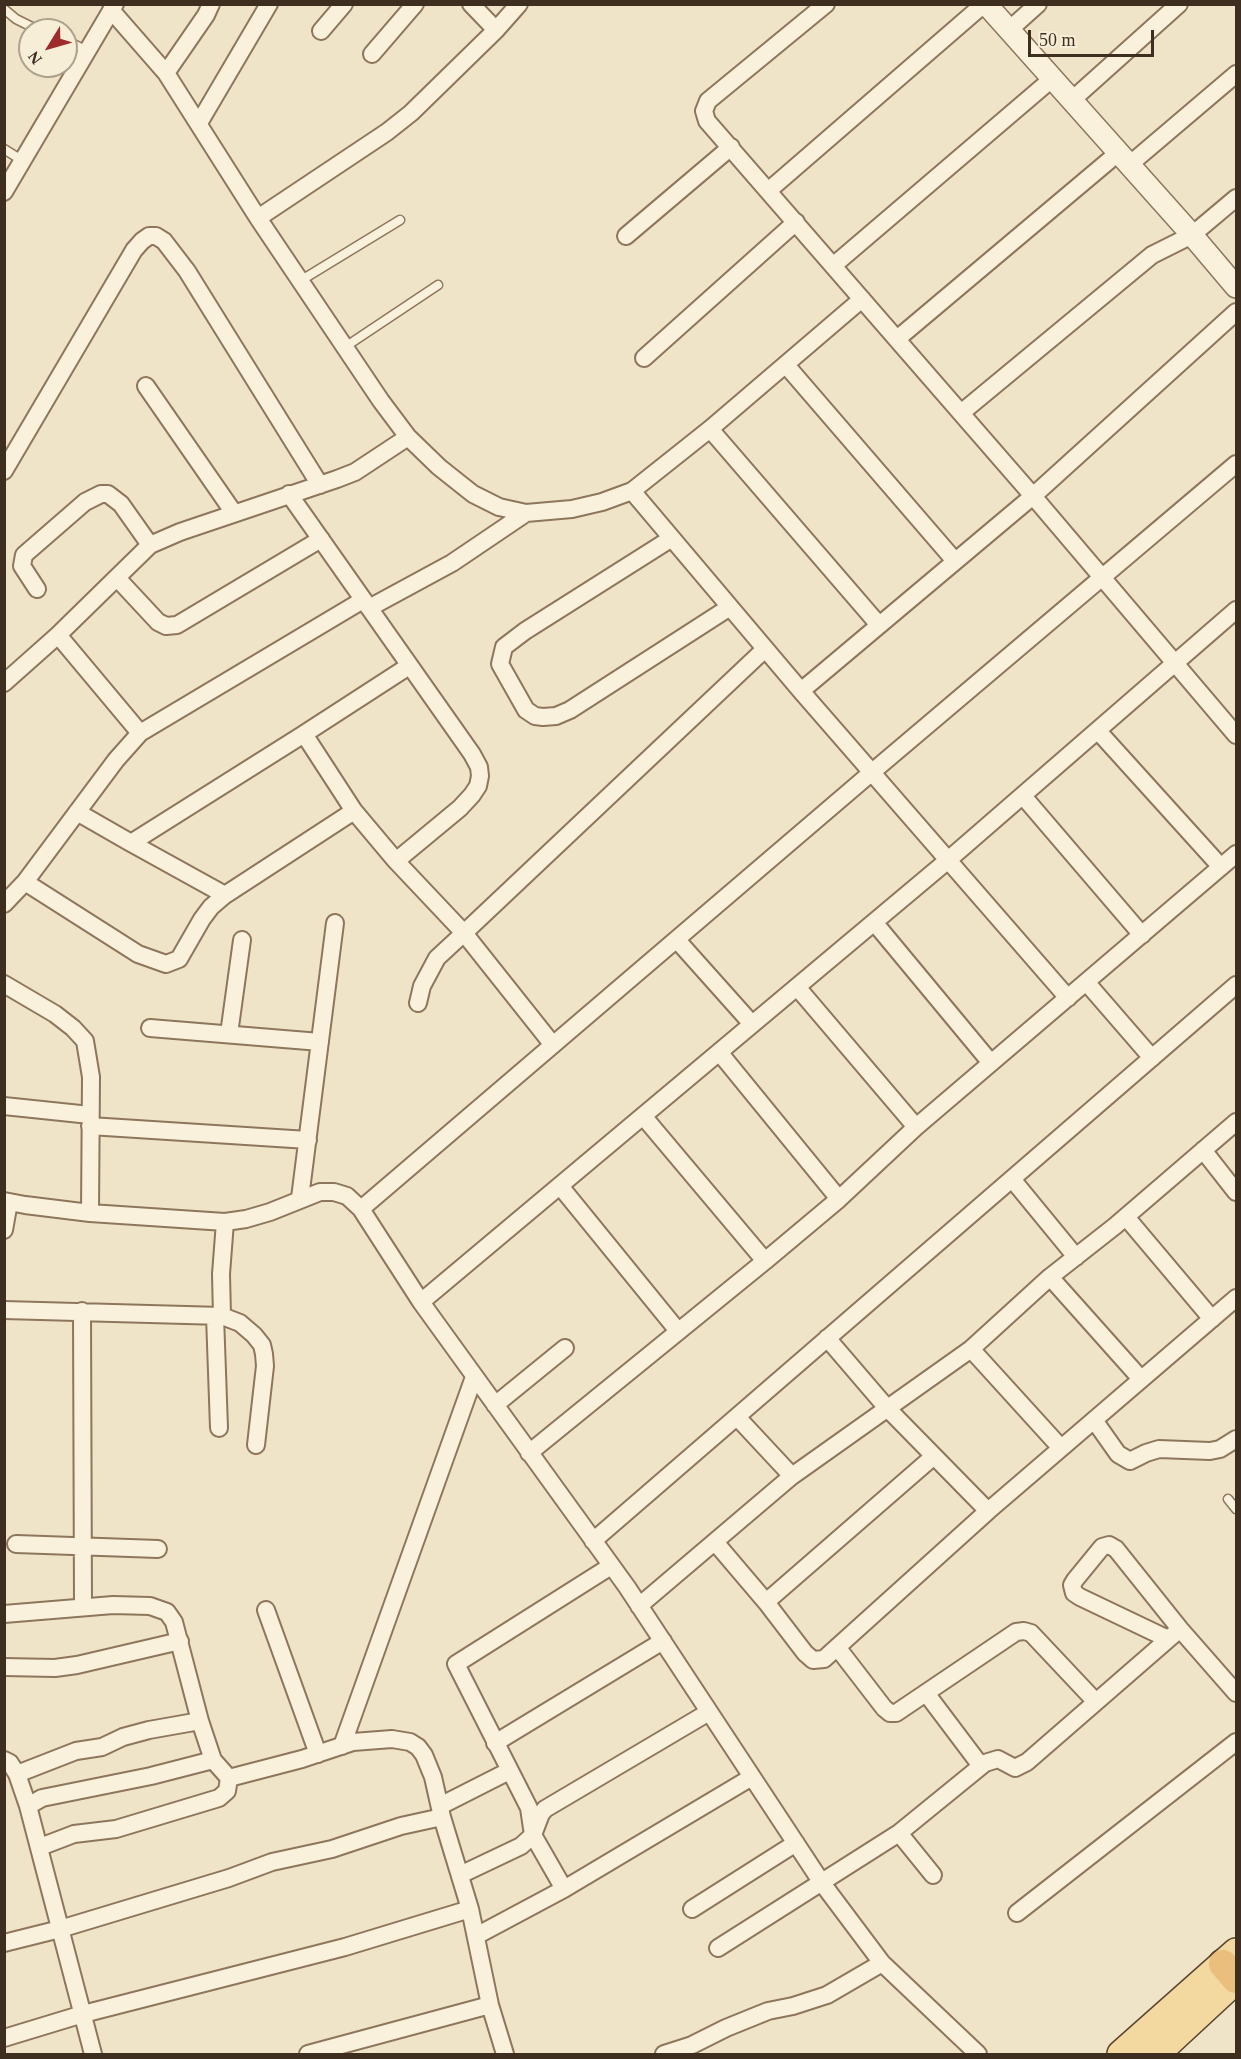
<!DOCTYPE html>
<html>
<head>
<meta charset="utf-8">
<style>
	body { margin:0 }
	#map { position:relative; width:1241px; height:2059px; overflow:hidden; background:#f0e4c8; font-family:Georgia,serif }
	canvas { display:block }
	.frame { position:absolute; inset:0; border:6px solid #3d2e20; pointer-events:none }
	.north { position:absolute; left:18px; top:18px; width:60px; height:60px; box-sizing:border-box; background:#f7eed8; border:2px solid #ada18e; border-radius:50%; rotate:233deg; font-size:16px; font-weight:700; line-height:24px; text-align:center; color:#3d2e20 }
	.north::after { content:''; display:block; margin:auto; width:21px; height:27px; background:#9e2a2b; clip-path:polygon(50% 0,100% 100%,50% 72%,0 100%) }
	.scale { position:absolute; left:1028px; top:30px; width:126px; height:27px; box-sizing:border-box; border:3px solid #3d2e20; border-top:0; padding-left:8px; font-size:18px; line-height:21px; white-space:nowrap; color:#3d2e20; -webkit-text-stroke:4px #f7eed8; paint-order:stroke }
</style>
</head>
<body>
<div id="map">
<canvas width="1241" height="2059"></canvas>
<div class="frame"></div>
<div class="north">N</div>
<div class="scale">50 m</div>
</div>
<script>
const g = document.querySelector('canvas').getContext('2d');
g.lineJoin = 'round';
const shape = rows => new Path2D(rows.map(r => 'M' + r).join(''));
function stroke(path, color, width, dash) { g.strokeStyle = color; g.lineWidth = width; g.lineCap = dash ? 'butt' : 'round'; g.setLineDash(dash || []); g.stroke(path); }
const service = shape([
	[4,9,16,19,38,30],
	[66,40,87,51],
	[4,149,23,161],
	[300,281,400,220],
	[345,347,438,285],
	[1228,1499,1236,1509]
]);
const minor = shape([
	[471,4,496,30],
	[826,4,708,101,704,111,707,121,1033,496,1236,735],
	[111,10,166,73,258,218,381,401,408,437,439,467,473,494,499,507,526,513,572,509,602,502,632,491],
	[1009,30,1038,4],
	[321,31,344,4],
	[372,54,415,4],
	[166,73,206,15,211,4],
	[1072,100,1179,4],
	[199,123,269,4],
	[1129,165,1236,74],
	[768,191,984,4],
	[4,192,115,4],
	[258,218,387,132,411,113,496,30,519,4],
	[626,236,731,147],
	[834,265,1053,78],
	[862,299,710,429,632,491,801,691,1068,998],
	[897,339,1118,153],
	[644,358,796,222],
	[786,365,955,561],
	[146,386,234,513],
	[961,413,1152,255,1192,235,1236,198],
	[710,429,879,625],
	[4,471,134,250,142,241,149,236,156,236,164,241,187,271,320,485],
	[289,494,472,754,479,767,480,776,478,786,472,795,460,808,396,861,464,933,437,958,422,986,418,1003],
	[672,538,525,631,504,647,500,664,526,710,535,716,543,717,556,716,570,710,730,607],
	[117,578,158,622,166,626,177,625,321,539],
	[37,589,22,566,24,555,85,502,101,494,108,494,121,504,150,545],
	[369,608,452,563,526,513],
	[58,635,140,733],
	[4,683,58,635,150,545,180,532,337,479,355,472,408,437],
	[801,691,1033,496,1236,312],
	[1098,731,1221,867],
	[1023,796,1142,935],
	[77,812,131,843,304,734],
	[131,843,225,895,354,811],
	[396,861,354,811,304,734,409,666],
	[25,882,138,954,166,964,179,959,202,919,211,907,225,895],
	[4,904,25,882,116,760,140,733,363,600],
	[874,922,991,1063],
	[677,940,752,1024],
	[1087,983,1152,1058],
	[4,984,55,1014,73,1028,85,1041,91,1077,90,1213],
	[797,987,916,1127],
	[150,1028,320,1042],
	[229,1034,242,940],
	[553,1045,464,933,765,649],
	[719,1052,839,1199],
	[4,1106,90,1115],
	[643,1116,765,1261,839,1199,916,1127,1236,854],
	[90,1126,308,1140],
	[1203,1150,1236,1192],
	[1012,1179,1076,1257],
	[560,1186,678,1331],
	[300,1198,335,923],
	[4,1201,25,1205,90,1213,225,1222,246,1219,270,1212,320,1192,334,1192,347,1196,361,1209,421,1302,627,1587,822,1883,882,1963],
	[361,1209,871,773,1236,464],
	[1126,1217,1212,1319],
	[4,1230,9,1202],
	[1050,1277,1141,1379],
	[421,1302,947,861,1236,610],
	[4,1310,222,1316,240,1323,254,1335,262,1345,264,1354,265,1366,256,1445],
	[82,1311,83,1606],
	[215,1316,219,1428],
	[222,1316,221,1274,225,1222],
	[827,1338,887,1408,988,1511],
	[971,1349,1061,1448],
	[495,1405,565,1348],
	[737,1417,792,1476],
	[1094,1420,1118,1454,1130,1461,1146,1453,1159,1449,1210,1451,1220,1449,1236,1439],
	[529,1453,765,1261],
	[593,1541,1236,985],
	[715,1542,766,1602,805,1653,813,1660,824,1659,988,1511,1236,1298],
	[16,1544,158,1549],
	[766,1602,934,1456],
	[639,1606,792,1476,971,1349,1050,1277,1115,1226,1236,1122],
	[266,1610,318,1754],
	[4,1614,113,1605,150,1606,167,1612,174,1622,200,1721,213,1760,229,1778,302,1759,353,1742,392,1739,410,1742,418,1747,424,1755,433,1777,442,1817,470,1909,490,2005,505,2054],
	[1168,1639,1080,1597,1074,1593,1072,1585,1075,1580,1102,1547,1109,1545,1116,1549,1180,1629,1236,1693],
	[837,1647,884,1708,890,1713,896,1713,1016,1632,1024,1631,1031,1633,1096,1702],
	[4,1667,55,1668,77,1665,180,1641],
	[926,1693,981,1766],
	[495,1743,663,1641],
	[342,1746,474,1377],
	[4,1760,10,1763,17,1774,28,1806,93,2054],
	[17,1774,76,1751,102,1747,123,1737,149,1730,200,1721],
	[28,1806,42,1798,151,1776,213,1760],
	[440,1806,509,1771],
	[899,1833,933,1875],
	[40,1847,74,1834,116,1829,219,1798,227,1791,229,1778],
	[460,1875,521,1846,533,1835,541,1814,545,1809,709,1712],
	[564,1889,533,1835,529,1808,456,1664,611,1566],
	[692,1909,796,1843],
	[1017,1913,1236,1742],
	[476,1936,564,1889,752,1777],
	[4,1943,60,1929,229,1878,272,1862,332,1849,401,1826,442,1817],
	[718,1948,899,1833,985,1763,998,1759,1015,1768,1027,1762,1180,1629],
	[4,2038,83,2014,345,1947,470,1909],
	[308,2054,490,2005],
	[664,2054,692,2045,726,2028,768,2011,793,2006,827,1995,882,1963,978,2054]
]);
const tertiary = shape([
	[986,4,1192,235,1236,287]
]);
const primary = shape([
	[1121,2054,1236,1952],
	[1156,2054,1236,1980]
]);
const trunk = shape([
	[1223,1964,1236,1979]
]);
stroke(service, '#8d765c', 11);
stroke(minor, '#8d765c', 20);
stroke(tertiary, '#8d765c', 24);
stroke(primary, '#5b4430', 30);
stroke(trunk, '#5b4430', 32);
stroke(service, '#faf1dc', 8);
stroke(minor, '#faf1dc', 16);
stroke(tertiary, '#faf1dc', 21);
stroke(primary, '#f3d9a0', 27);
stroke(trunk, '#eabe7c', 28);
</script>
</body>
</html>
